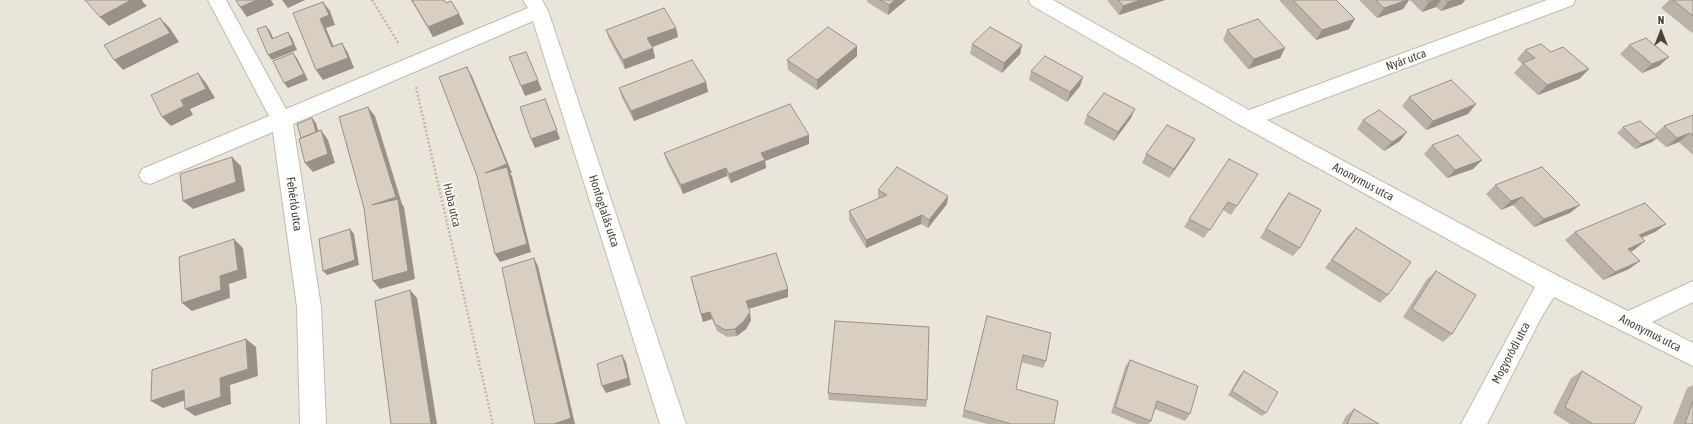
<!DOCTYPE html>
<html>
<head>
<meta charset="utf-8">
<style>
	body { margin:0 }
	#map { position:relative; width:1693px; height:424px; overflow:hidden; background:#f6f3ec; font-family:"Asap Condensed",sans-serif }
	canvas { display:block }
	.north { position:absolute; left:1641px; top:12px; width:40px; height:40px; -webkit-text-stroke:3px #fff; paint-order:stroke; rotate:0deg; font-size:11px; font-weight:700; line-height:16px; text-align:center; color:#4b4439 }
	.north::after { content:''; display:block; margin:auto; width:14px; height:18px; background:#4b4439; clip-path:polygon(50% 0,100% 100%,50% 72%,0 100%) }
</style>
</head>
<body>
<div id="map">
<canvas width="1693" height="424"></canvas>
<div class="north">N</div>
</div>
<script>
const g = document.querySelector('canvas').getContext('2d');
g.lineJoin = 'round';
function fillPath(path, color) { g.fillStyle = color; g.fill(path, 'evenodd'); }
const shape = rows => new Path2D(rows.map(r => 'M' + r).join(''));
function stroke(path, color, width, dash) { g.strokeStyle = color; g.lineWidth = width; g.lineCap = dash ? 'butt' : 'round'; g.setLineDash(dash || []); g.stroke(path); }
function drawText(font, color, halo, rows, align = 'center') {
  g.font = font + ' "Asap Condensed",sans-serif'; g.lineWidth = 3; g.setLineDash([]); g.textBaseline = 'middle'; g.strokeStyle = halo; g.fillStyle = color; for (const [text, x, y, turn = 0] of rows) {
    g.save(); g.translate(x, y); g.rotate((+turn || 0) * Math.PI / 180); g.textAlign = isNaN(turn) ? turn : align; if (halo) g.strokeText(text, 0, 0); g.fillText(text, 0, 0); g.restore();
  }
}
fillPath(shape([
	[0,0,1693,0,1693,424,0,424]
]), '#eae5da');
const street = shape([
	[208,0,226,0,286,109,528,8,523,0,542,0,548,11,686,424,660,424,533,21,293,124,321,307,326,424,300,424,297,307,273,132,150,184,142,181,139,175,142,169,269,116,208,0],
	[1029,0,1053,0,1249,110,1547,0,1575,0,1573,5,1267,120,1558,276,1628,311,1693,281,1693,302,1652,322,1693,343,1693,366,1554,297,1542,316,1487,424,1461,424,1535,287,1240,125,1031,5,1029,0]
]);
stroke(street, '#c2bbae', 2);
stroke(shape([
	[372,0,399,44],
	[416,87,493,424]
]), '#c4b79f', 2.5, [2, 2]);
fillPath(street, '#fff');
fillPath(shape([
	[411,0,444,0,446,3,459,14,464,24,433,37],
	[867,0,906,0,888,15,867,2],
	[1107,0,1165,0,1119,15],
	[1279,0,1336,0,1349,29,1316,40],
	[1359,0,1409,0,1403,9,1377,18],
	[1410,0,1465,0,1462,4,1441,11,1436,7,1422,12],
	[1669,0,1693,0,1693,32,1692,33,1661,8],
	[676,28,678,37,652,47,655,58,625,69,609,39,606,30],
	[1227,30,1285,48,1280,58,1248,69,1223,40],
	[972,44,1022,45,1020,54,1002,73,970,54],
	[1629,45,1659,66,1642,73,1620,54],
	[1525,50,1551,52,1589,69,1579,79,1538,95,1514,73,1522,64,1517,59],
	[857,56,817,90,788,70,787,60],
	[1031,71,1083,77,1080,86,1067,102,1029,80],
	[706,82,708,92,634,121,622,98,619,88],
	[1409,97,1468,114,1426,130,1402,106],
	[1087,115,1131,118,1114,141,1084,124],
	[1693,115,1693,155,1679,142,1666,147,1656,138,1652,142,1635,149,1617,133,1623,127,1655,134,1664,126],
	[1363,120,1400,141,1384,151,1357,129],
	[1195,139,1190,148,1169,178,1142,163,1146,154],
	[809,144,765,161,766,168,731,183,727,176,683,194,667,162,664,153],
	[1432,145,1482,160,1473,169,1447,178,1424,154],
	[1258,174,1231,215,1223,210,1204,238,1184,227,1189,219],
	[1495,185,1570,213,1534,227,1513,205,1501,210,1486,194],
	[878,190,948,196,947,204,928,228,921,224,866,248,849,220,849,211,878,199],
	[1289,193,1300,248,1293,256,1260,238,1282,202],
	[1666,224,1655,232,1642,238,1634,250,1630,251,1640,261,1629,269,1603,280,1565,240,1575,232],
	[1356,228,1388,295,1380,303,1325,268,1348,236],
	[1436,271,1452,334,1443,342,1403,317,1427,279],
	[691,277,788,297,748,309,751,320,746,329,737,336,727,337,717,331,712,319,703,322],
	[985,324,1046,361,1043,368,1021,362,1016,389,1054,424,987,424,962,417],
	[1130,360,1190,414,1185,421,1155,409,1151,421,1149,424,1137,424,1111,413,1125,367],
	[1244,371,1266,413,1262,416,1228,395,1240,375],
	[1582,371,1634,424,1570,424,1553,413,1571,378],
	[1693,385,1693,424,1673,424,1687,388],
	[828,393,927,400,926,407,829,400],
	[1354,409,1379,424,1342,424,1346,416]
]), '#bab2a6');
fillPath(shape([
	[131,0,143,0,142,1,147,6,109,26,100,17],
	[257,0,271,0,274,5,247,17,240,7],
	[282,0,305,0,288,8],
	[895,0,906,0,888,15,889,5],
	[1140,0,1165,0,1119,15,1123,6],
	[1407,0,1409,0,1403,9,1377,18,1384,8],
	[1435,0,1441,0,1436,7,1422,12,1429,2],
	[1453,0,1465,0,1462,4,1441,11,1448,2],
	[323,2,330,11,335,25,326,28,338,57,332,47,320,19],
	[459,14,464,24,433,37,428,27],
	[160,18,169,27,179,42,123,70,114,60],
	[1355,19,1349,29,1316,40,1322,30],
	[266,26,270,31,276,44,272,39],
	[676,28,678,37,650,48,647,38],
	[288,32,292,38,297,50,272,60,268,55],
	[342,43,348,53,354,68,323,80,316,70],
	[1022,45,1020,54,1002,73,1004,63],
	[857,46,857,56,817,90,817,80],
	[653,48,655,58,625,69,623,60],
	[1285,48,1280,58,1248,69,1254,59],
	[293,53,297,58,308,80,288,88,284,83],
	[1669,57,1659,66,1642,73,1652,64],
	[530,61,542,90,525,96,521,86],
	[467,67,472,76,512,173,510,173,512,176,531,252,500,262,495,254],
	[1589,69,1579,79,1538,95,1547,85],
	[198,73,206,83,215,98,190,109,193,115,171,126,162,117],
	[1083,77,1080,86,1067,102,1070,92],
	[706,82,708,92,634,121,631,111],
	[545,99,560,139,535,148,531,139],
	[1476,104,1468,114,1426,130,1433,121],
	[368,107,375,116,402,204,404,207,415,279,380,289,373,281],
	[1135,109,1131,118,1114,141,1118,132],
	[312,118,316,123,322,142,318,137],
	[321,130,328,140,335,163,313,172,305,163],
	[1407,132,1400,141,1384,151,1392,142],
	[1690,133,1679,142,1666,147,1677,138],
	[809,135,809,144,765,161,766,168,731,183,729,174,761,153],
	[1658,137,1652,142,1635,149,1641,144],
	[1195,139,1190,148,1169,178,1174,169],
	[232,157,241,166,245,191,193,209,183,201],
	[1482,160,1473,169,1447,178,1455,170],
	[726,168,727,176,683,194,681,185],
	[948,196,947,204,928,228,929,220],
	[1522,197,1513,205,1501,210,1511,201],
	[1580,205,1570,213,1534,227,1544,219],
	[922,215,921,224,866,248,866,240],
	[1666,224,1655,232,1628,243,1639,235],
	[350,229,354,234,359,265,327,275,323,271],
	[234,239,243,248,247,278,229,284,230,298,192,311,182,303,220,276],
	[1645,241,1634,250,1617,257,1628,249],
	[534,258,538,266,575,424,554,424],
	[1640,261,1629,269,1603,280,1615,272],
	[788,289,788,297,748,309,746,301],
	[410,290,417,298,437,424,431,424],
	[710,312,712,319,703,322,701,314],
	[750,312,751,320,746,329,737,336,735,329],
	[246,339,256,347,258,376,230,385,231,404,195,416,185,409,220,378],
	[622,355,626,362,631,385,606,393,602,386],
	[184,390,195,397,163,408,151,401]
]), '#979187');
const building = shape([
	[85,0,131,0,100,17,85,0],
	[236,0,257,0,240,7,236,0],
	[412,0,444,0,446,3,451,1,459,14,428,27,412,0],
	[880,0,895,0,889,5,880,0],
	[1118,0,1140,0,1123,6,1118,0],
	[1293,0,1336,0,1355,19,1322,30,1293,0],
	[1376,0,1407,0,1384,8,1376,0],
	[1427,0,1435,0,1429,2,1427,0],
	[1446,0,1453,0,1448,2,1446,0],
	[1673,0,1693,0,1693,16,1673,0],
	[323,2,329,15,320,19,332,47,342,43,348,58,316,70,293,13,323,2],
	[664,8,676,28,647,38,653,48,623,60,606,30,664,8],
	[160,18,170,33,114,60,104,45,160,18],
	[1258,19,1285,48,1254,59,1227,30,1258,19],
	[266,26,272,39,288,32,293,45,268,55,257,29,266,26],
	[828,27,857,46,817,80,787,60,828,27],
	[990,27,1022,45,1004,63,972,44,990,27],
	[1646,38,1669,57,1652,64,1629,45,1646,38],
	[1541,44,1551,52,1563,47,1589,69,1547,85,1523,63,1535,58,1525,50,1541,44],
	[526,52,538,80,521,86,509,57,526,52],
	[293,53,304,74,284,83,273,61,293,53],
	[1045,56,1083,77,1070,92,1031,71,1045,56],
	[692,60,706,82,631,111,619,88,692,60],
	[467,67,507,164,485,173,507,167,527,244,495,254,477,176,439,77,467,67],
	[198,73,206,89,181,100,184,106,162,117,151,95,198,73],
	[1451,80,1476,104,1433,121,1409,97,1451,80],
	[1104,93,1135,109,1118,132,1087,115,1104,93],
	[545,99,557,130,531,139,520,107,545,99],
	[790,104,809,135,761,153,765,160,729,174,726,168,681,185,664,153,790,104],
	[368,107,396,197,372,205,398,199,408,271,373,281,364,208,339,117,368,107],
	[1379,110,1407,132,1392,142,1363,120,1379,110],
	[1693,115,1693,136,1690,133,1677,138,1664,126,1693,115],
	[312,118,316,132,301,138,297,124,312,118],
	[1640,121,1658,137,1641,144,1623,127,1640,121],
	[1167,125,1195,139,1174,169,1146,154,1167,125],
	[321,130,328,154,305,163,299,139,321,130],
	[1458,135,1482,160,1455,170,1432,145,1458,135],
	[232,157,236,182,183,201,180,174,232,157],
	[1229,159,1258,174,1237,206,1228,202,1210,230,1189,219,1229,159],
	[897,167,948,196,929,220,922,215,866,240,849,211,887,195,878,190,897,167],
	[1542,167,1580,205,1544,219,1522,197,1511,201,1495,185,1542,167],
	[1289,193,1321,210,1300,248,1266,229,1289,193],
	[1645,203,1666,224,1639,235,1645,241,1628,249,1640,261,1615,272,1575,232,1645,203],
	[1356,228,1411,262,1388,295,1332,260,1356,228],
	[350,229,355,260,323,271,319,239,350,229],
	[234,239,238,270,220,276,221,290,182,303,179,257,234,239],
	[776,253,788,289,746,301,750,312,744,321,735,329,725,330,715,324,710,312,701,314,691,277,776,253],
	[534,258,571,418,554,424,535,424,502,268,534,258],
	[1436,271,1476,295,1452,334,1412,309,1436,271],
	[410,290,431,424,391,424,375,301,410,290],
	[987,316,1051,333,1046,361,1023,355,1016,389,1058,401,1054,424,1011,424,964,410,987,316],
	[835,321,929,327,927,400,828,393,835,321],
	[246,339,248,369,220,378,221,397,185,409,184,390,151,401,152,370,246,339],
	[622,355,628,378,602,386,597,364,622,355],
	[1130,360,1198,386,1190,414,1157,401,1151,421,1115,407,1130,360],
	[1244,371,1278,392,1266,413,1232,391,1244,371],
	[1582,371,1642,407,1634,424,1593,424,1565,407,1582,371],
	[1693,401,1693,424,1685,424,1693,401],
	[1354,409,1379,424,1347,424,1354,409]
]);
fillPath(building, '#d8cfc1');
stroke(building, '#979187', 1);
drawText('12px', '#4b4439', '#fff', [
	["Nyár utca",1406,60,-20],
	["Anonymus utca",1363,182,28],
	["Fehérló utca",294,204,82],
	["Huba utca",452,205,77],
	["Honfoglalás utca",604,211,72],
	["Anonymus utca",1650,333,27],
	["Mogyoródi utca",1511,353,-62]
]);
</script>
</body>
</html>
